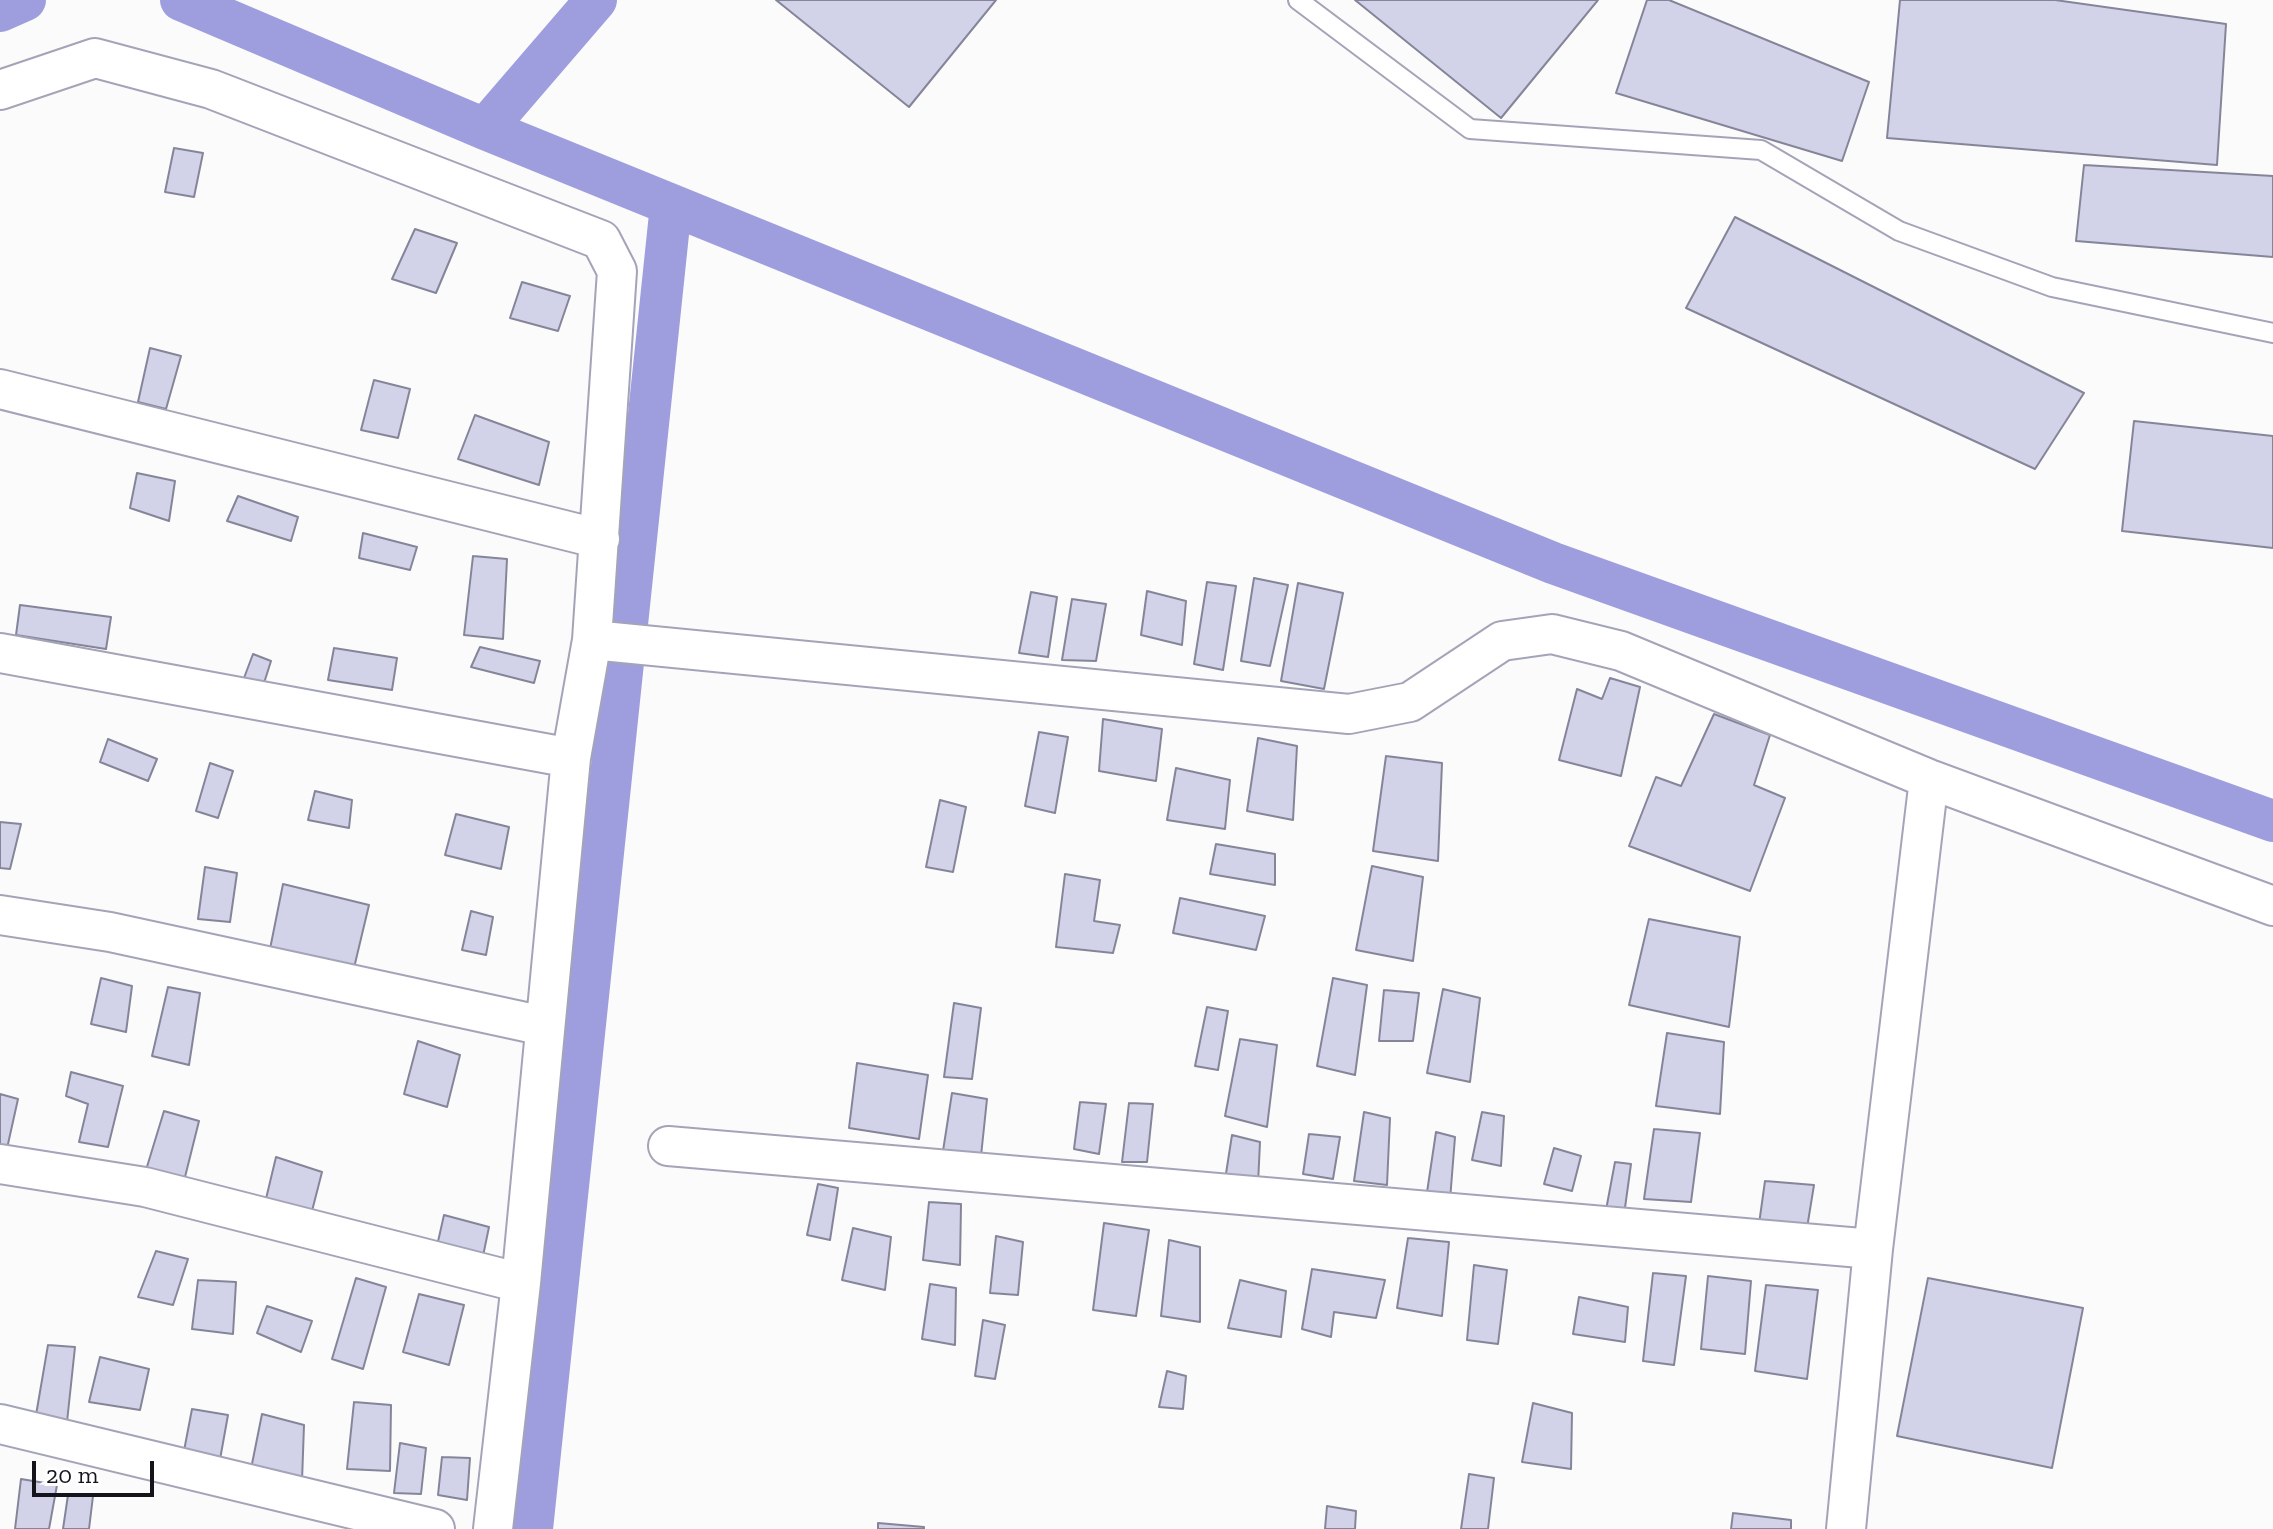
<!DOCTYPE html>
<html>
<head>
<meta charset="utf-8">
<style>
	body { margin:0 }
	#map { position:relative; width:2273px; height:1529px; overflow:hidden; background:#fbfbfb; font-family:"Zilla Slab",serif }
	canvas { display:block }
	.scale { position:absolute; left:32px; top:1461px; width:122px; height:36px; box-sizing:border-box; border:4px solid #14141b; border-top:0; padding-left:10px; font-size:24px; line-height:28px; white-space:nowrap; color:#14141b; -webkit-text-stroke:6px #fff; paint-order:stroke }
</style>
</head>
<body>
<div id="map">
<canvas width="2273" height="1529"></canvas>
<div class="scale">20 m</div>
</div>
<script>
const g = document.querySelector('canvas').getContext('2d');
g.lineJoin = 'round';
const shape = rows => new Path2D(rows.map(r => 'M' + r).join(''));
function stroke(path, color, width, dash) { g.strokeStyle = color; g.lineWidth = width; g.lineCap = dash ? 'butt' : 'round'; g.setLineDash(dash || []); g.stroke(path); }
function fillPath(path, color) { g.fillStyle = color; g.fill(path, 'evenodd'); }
stroke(shape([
	[181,0,485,129,1553,563,2273,821],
	[0,11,25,0],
	[485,129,596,0],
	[532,1529,671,205]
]), '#9e9dde', 42);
const building = shape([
	[776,0,996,0,909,107,776,0],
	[1355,0,1598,0,1501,118,1355,0],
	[1647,0,1669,0,1869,82,1842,161,1616,93,1647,0],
	[1900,0,2055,0,2226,24,2217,165,1887,138,1900,0],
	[174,148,203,153,194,197,165,192,174,148],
	[2084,165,2273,176,2273,257,2076,241,2084,165],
	[1735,217,2084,393,2035,469,1686,308,1735,217],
	[415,229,457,243,436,293,392,279,415,229],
	[522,282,570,296,558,331,510,318,522,282],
	[150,348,181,356,166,409,138,402,150,348],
	[374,380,410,389,398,438,361,430,374,380],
	[475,415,549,442,539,485,458,459,475,415],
	[2134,421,2273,436,2273,548,2122,531,2134,421],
	[137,473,175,481,169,521,130,508,137,473],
	[238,496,298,517,291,541,227,521,238,496],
	[363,533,417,547,410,570,359,558,363,533],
	[473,556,507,559,503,639,464,635,473,556],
	[1254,578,1288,585,1270,666,1241,661,1254,578],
	[1207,582,1236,586,1223,670,1194,664,1207,582],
	[1298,583,1343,593,1324,689,1281,681,1298,583],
	[1147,591,1186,601,1182,645,1141,635,1147,591],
	[1031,592,1057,597,1048,657,1019,653,1031,592],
	[1072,599,1106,604,1096,661,1062,660,1072,599],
	[20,605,111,617,106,649,16,635,20,605],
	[480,647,540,661,534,683,471,667,480,647],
	[334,648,397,658,392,690,328,680,334,648],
	[253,654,271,661,264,683,244,678,253,654],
	[1610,678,1640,687,1621,776,1559,760,1577,689,1602,699,1610,678],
	[1714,714,1770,735,1754,785,1785,798,1750,891,1629,846,1656,777,1681,786,1714,714],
	[1103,719,1162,729,1156,781,1099,771,1103,719],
	[1039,732,1068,737,1055,813,1025,806,1039,732],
	[1258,738,1297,746,1293,820,1247,811,1258,738],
	[108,739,157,759,148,781,100,762,108,739],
	[1386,756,1442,763,1438,861,1373,851,1386,756],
	[210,763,233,771,218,818,196,811,210,763],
	[1176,768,1230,780,1225,829,1167,820,1176,768],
	[315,791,352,800,349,828,308,820,315,791],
	[940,800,966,807,953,872,926,867,940,800],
	[456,814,509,827,501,869,445,855,456,814],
	[0,822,21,824,10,869,0,868,0,822],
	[1216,844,1275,854,1275,885,1210,874,1216,844],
	[1372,866,1423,877,1413,961,1356,950,1372,866],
	[205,867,237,873,230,922,198,919,205,867],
	[1065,874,1100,880,1094,921,1120,925,1113,953,1056,947,1065,874],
	[283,884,369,905,353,972,269,954,283,884],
	[1180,898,1265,916,1256,950,1173,933,1180,898],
	[471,911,493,917,486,955,462,950,471,911],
	[1649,919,1740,937,1729,1027,1629,1005,1649,919],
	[101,978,132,986,126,1032,91,1024,101,978],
	[1333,978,1367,985,1355,1075,1317,1066,1333,978],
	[168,987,200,993,189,1065,152,1056,168,987],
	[1443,989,1480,998,1470,1082,1427,1073,1443,989],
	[1384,990,1419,993,1413,1041,1379,1041,1384,990],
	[954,1003,981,1008,972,1079,944,1077,954,1003],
	[1207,1007,1228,1011,1218,1070,1195,1066,1207,1007],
	[1667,1033,1724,1042,1720,1114,1656,1106,1667,1033],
	[1240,1039,1277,1045,1267,1127,1225,1116,1240,1039],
	[418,1041,460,1055,447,1107,404,1094,418,1041],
	[857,1063,928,1075,919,1139,849,1128,857,1063],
	[71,1072,123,1086,108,1147,79,1142,88,1104,66,1096,71,1072],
	[952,1093,987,1099,981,1156,943,1151,952,1093],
	[0,1094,18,1099,6,1153,0,1152,0,1094],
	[1080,1102,1106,1104,1099,1154,1074,1149,1080,1102],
	[1129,1103,1153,1104,1147,1162,1122,1162,1129,1103],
	[164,1111,199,1121,184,1181,146,1170,164,1111],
	[1364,1112,1390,1118,1387,1185,1354,1181,1364,1112],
	[1482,1112,1504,1116,1501,1166,1472,1160,1482,1112],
	[1654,1129,1700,1133,1691,1202,1644,1199,1654,1129],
	[1436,1132,1455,1137,1450,1200,1426,1199,1436,1132],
	[1309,1134,1340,1137,1333,1179,1303,1174,1309,1134],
	[1232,1135,1260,1142,1258,1184,1225,1180,1232,1135],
	[1554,1148,1581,1156,1572,1191,1544,1184,1554,1148],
	[276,1157,322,1172,312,1211,265,1203,276,1157],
	[1615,1162,1631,1164,1624,1215,1606,1210,1615,1162],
	[1765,1181,1814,1185,1807,1228,1759,1224,1765,1181],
	[818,1184,838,1188,830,1240,807,1235,818,1184],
	[929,1202,961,1204,960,1265,923,1260,929,1202],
	[444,1215,489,1227,483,1256,437,1246,444,1215],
	[1104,1223,1149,1230,1136,1316,1093,1310,1104,1223],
	[853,1228,891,1237,885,1290,842,1280,853,1228],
	[996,1236,1023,1242,1018,1295,990,1293,996,1236],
	[1408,1238,1449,1242,1442,1316,1397,1308,1408,1238],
	[1169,1240,1200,1247,1200,1322,1161,1316,1169,1240],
	[156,1251,188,1259,173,1305,138,1297,156,1251],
	[1474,1265,1507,1270,1498,1344,1467,1340,1474,1265],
	[1312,1269,1385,1280,1376,1318,1334,1312,1331,1337,1302,1329,1312,1269],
	[1653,1273,1686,1276,1674,1365,1643,1361,1653,1273],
	[1708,1276,1751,1281,1745,1354,1701,1349,1708,1276],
	[356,1278,386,1287,363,1369,332,1359,356,1278],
	[1928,1278,2083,1308,2052,1468,1897,1436,1928,1278],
	[198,1280,236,1282,233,1334,192,1329,198,1280],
	[1240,1280,1286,1291,1281,1337,1228,1328,1240,1280],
	[930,1284,956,1288,955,1345,922,1339,930,1284],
	[1766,1285,1818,1290,1807,1379,1755,1371,1766,1285],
	[419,1294,464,1305,449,1365,403,1352,419,1294],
	[1579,1297,1628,1307,1625,1342,1573,1334,1579,1297],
	[267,1306,312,1321,301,1352,257,1333,267,1306],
	[983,1320,1005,1325,995,1379,975,1376,983,1320],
	[48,1345,75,1347,67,1422,36,1415,48,1345],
	[100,1357,149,1369,140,1410,89,1402,100,1357],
	[1167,1371,1186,1376,1183,1409,1159,1407,1167,1371],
	[354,1402,391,1405,390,1471,347,1469,354,1402],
	[1533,1403,1572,1413,1571,1469,1522,1462,1533,1403],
	[192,1409,228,1415,219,1465,183,1456,192,1409],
	[262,1414,304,1425,302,1481,251,1469,262,1414],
	[400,1443,426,1448,421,1494,394,1493,400,1443],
	[442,1457,470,1458,467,1500,438,1495,442,1457],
	[1469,1474,1494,1478,1488,1529,1461,1529,1469,1474],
	[21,1479,57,1485,49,1529,15,1529,21,1479],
	[68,1495,93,1496,89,1529,63,1529,68,1495],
	[1327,1506,1356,1511,1355,1529,1325,1529,1327,1506],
	[1733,1513,1791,1520,1791,1529,1731,1529,1733,1513],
	[878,1523,924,1527,924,1529,878,1529,878,1523]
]);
fillPath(building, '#d2d3e9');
stroke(building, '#85859a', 2);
const lane = shape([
	[1298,0,1470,129,1761,150,1899,231,2052,287,2273,333]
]);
const street = shape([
	[0,90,95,58,211,89,601,240,617,271,592,640,571,758,521,1283,493,1529],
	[0,389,600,539],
	[592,640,1349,714,1410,702,1502,641,1552,634,1621,651,1929,779,2273,906],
	[0,653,571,758],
	[0,915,110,932,544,1026],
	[668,1146,1873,1249],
	[0,1164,145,1187,521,1283],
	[0,1424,435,1529],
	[1846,1529,1873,1249,1929,779]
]);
stroke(lane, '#a4a4b9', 22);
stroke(street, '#a4a4b9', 42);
stroke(lane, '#fff', 18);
stroke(street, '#fff', 38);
</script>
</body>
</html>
